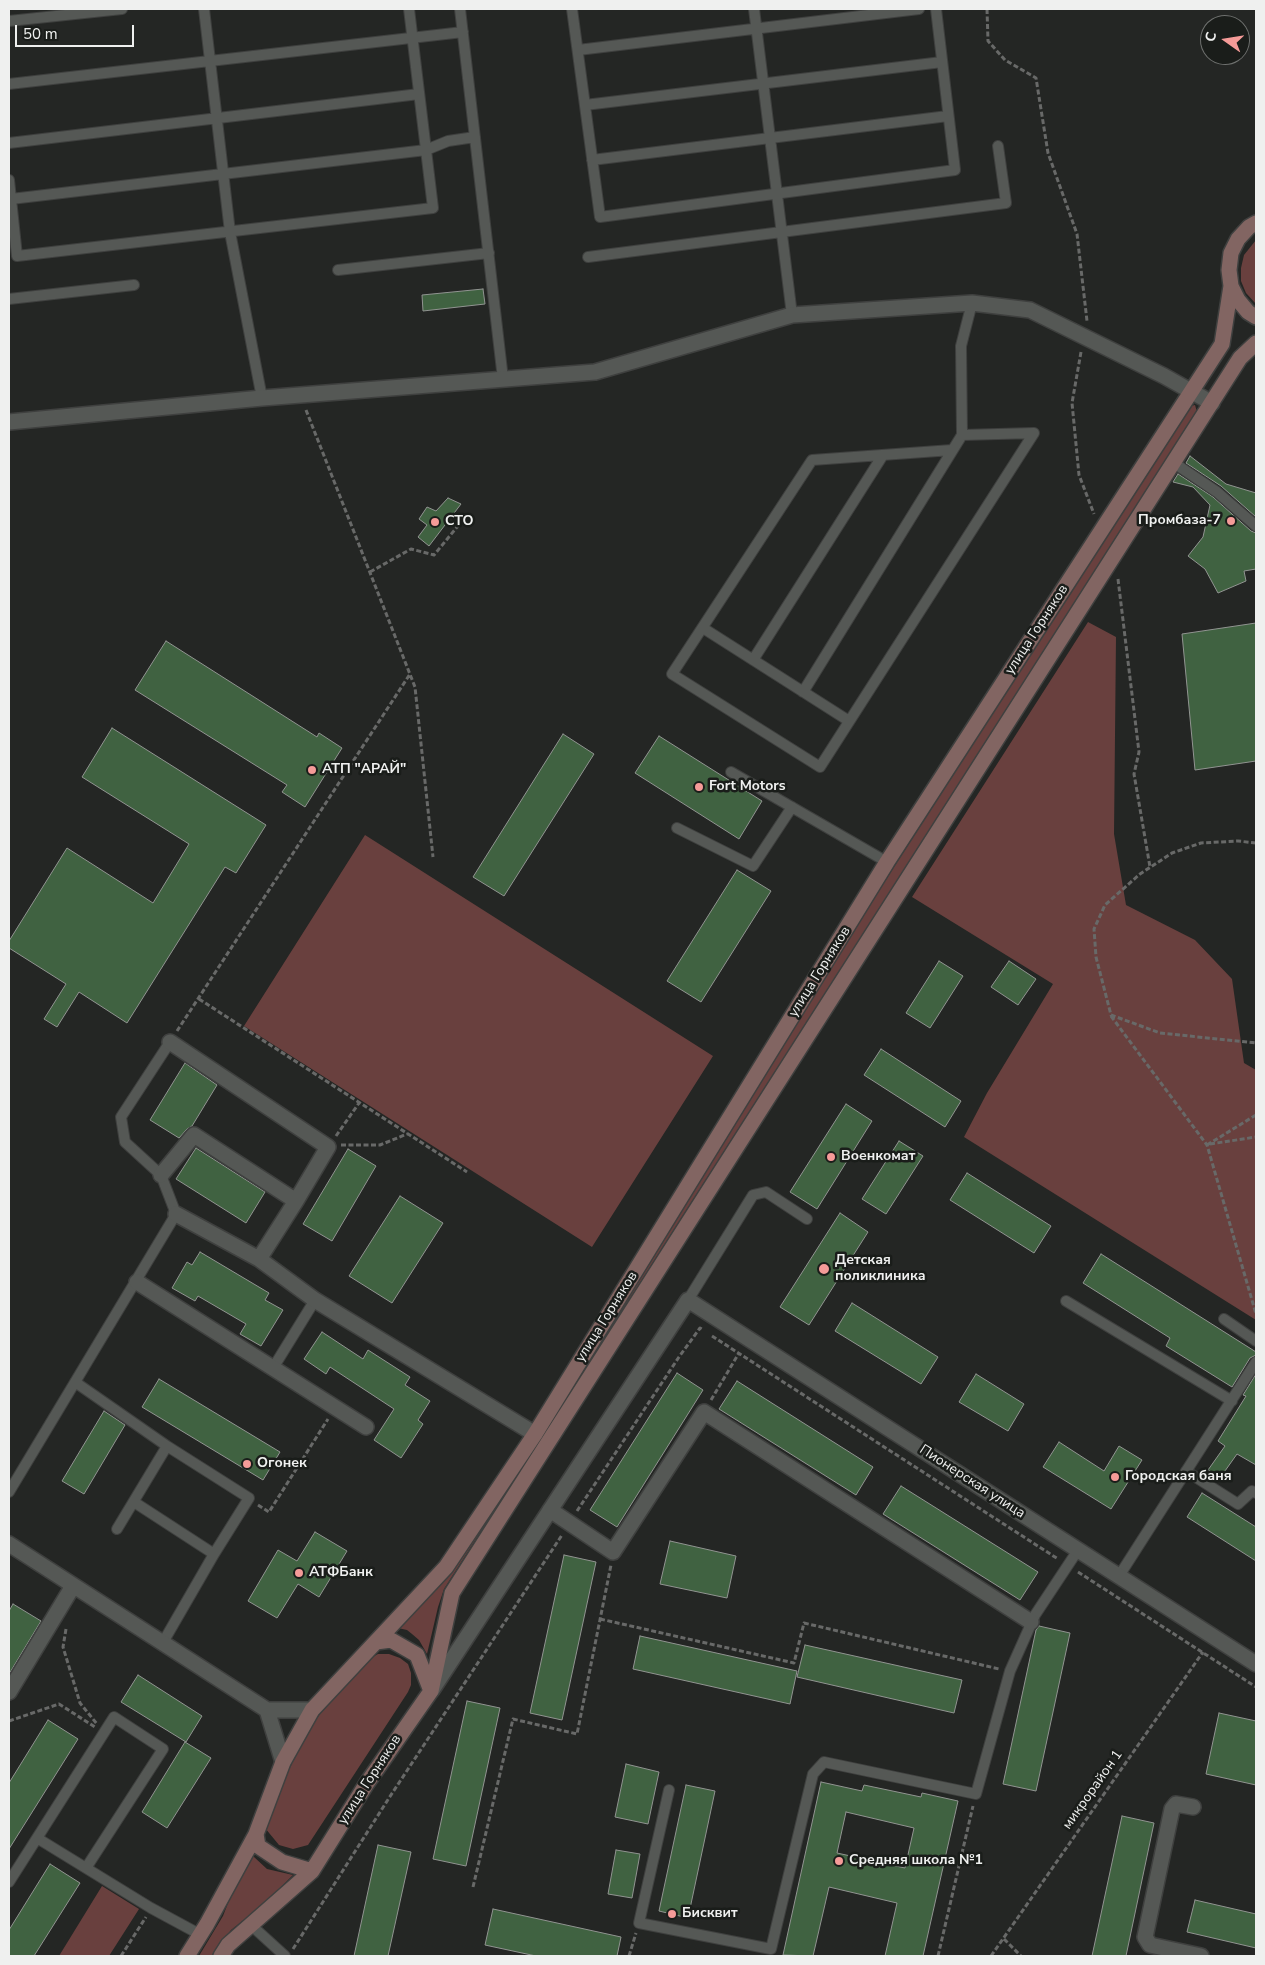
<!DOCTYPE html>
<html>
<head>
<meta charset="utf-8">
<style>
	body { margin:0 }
	#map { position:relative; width:1265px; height:1965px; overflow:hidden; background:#242624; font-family:"Nunito Sans",sans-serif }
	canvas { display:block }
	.frame { position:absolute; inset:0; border:10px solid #eff0ef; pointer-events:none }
	.north { position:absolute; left:1200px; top:15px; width:50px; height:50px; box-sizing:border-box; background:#1a1d1a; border:1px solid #6f716f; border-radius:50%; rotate:283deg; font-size:14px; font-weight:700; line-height:20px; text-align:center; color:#eff0ef }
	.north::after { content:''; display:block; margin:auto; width:18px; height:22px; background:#f59b98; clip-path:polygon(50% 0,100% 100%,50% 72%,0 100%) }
	.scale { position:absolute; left:15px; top:25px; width:119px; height:22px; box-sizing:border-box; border:2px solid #eff0ef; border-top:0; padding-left:6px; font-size:15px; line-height:18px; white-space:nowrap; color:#eff0ef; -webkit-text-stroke:4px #1a1d1a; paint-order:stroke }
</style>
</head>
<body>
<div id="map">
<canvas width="1265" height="1965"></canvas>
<div class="frame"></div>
<div class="north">С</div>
<div class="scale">50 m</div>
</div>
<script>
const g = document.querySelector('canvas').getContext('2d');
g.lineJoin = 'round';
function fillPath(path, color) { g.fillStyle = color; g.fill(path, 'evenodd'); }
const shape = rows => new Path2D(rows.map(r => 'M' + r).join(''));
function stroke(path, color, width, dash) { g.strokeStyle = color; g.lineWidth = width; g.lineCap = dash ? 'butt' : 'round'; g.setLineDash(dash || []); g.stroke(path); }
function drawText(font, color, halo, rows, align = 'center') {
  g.font = font + ' "Nunito Sans",sans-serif'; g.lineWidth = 5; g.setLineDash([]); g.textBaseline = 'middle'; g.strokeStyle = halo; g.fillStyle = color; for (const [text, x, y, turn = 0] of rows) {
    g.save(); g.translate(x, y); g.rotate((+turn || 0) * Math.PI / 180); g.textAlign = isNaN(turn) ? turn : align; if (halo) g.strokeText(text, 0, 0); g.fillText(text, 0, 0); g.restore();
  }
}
fillPath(shape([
	[1256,240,1256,304,1246,293,1241,281,1241,268,1244,255],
	[1195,405,1197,412,444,1589,438,1607,427,1654,419,1640,412,1634,407,1630,389,1626,440,1577,1186,410,1191,406],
	[1088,622,1116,637,1114,834,1126,905,1195,940,1232,979,1244,1063,1256,1070,1256,1320,964,1137,987,1093,1053,984,912,897],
	[365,835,713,1056,592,1247,244,1026],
	[378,1654,389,1654,400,1658,408,1664,411,1673,411,1685,408,1692,308,1845,293,1849,279,1845,265,1828,277,1786,310,1726,365,1661],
	[249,1849,254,1857,267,1869,293,1875,264,1904,231,1930,212,1956,199,1956,223,1916],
	[102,1886,139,1909,109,1956,59,1956]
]), '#69403e');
const building = shape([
	[483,289,485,304,423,311,422,295,483,289],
	[1190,456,1226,484,1256,493,1256,517,1221,486,1186,463,1190,456],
	[1178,474,1213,497,1251,531,1256,533,1256,569,1244,571,1246,581,1218,593,1205,569,1188,556,1203,537,1210,505,1193,487,1173,482,1178,474],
	[448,498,461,504,429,546,418,537,427,525,419,519,427,507,436,511,448,498],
	[1256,623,1256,761,1195,770,1182,634,1256,623],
	[166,641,317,737,319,733,342,748,305,807,282,792,287,785,135,690,166,641],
	[112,728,266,825,236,873,225,867,127,1023,79,992,57,1027,44,1019,66,984,9,948,9,941,67,848,153,903,189,844,82,777,112,728],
	[563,734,594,754,504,896,473,877,563,734],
	[659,736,762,801,739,839,635,773,659,736],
	[737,870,771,891,701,1002,667,981,737,870],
	[939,961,963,976,930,1028,906,1013,939,961],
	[1009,961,1036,979,1018,1005,991,987,1009,961],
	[881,1049,961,1101,945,1127,864,1075,881,1049],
	[185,1063,217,1085,192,1126,187,1129,179,1138,150,1120,185,1063],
	[846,1104,872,1121,817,1209,790,1192,846,1104],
	[899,1141,923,1156,886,1214,862,1199,899,1141],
	[196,1148,265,1192,246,1223,176,1179,196,1148],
	[348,1149,376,1166,332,1241,303,1224,348,1149],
	[967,1173,1051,1226,1034,1253,950,1200,967,1173],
	[400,1196,443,1223,392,1303,349,1276,400,1196],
	[840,1213,868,1232,809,1325,780,1307,840,1213],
	[200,1252,269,1293,265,1300,283,1310,261,1346,240,1334,246,1324,198,1296,195,1301,172,1288,187,1262,192,1265,200,1252],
	[1101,1254,1256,1352,1256,1355,1250,1358,1232,1387,1166,1346,1170,1338,1083,1283,1101,1254],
	[852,1303,938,1357,921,1384,835,1331,852,1303],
	[322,1332,363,1359,368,1350,410,1377,405,1385,430,1401,418,1420,423,1424,401,1458,374,1440,394,1409,330,1367,326,1374,304,1359,322,1332],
	[677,1373,703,1390,617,1527,590,1510,677,1373],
	[976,1374,1024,1404,1008,1431,959,1402,976,1374],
	[1256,1374,1256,1465,1237,1454,1220,1478,1208,1470,1225,1446,1218,1441,1246,1396,1243,1395,1256,1374],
	[159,1379,280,1452,263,1480,142,1407,159,1379],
	[737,1381,873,1467,856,1495,719,1409,737,1381],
	[104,1411,125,1425,84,1494,62,1481,104,1411],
	[1059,1442,1104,1471,1119,1446,1142,1460,1111,1509,1043,1467,1059,1442],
	[901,1486,1038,1572,1020,1600,883,1514,901,1486],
	[1202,1493,1256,1527,1256,1561,1187,1517,1202,1493],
	[315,1532,347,1551,319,1597,298,1584,277,1618,248,1601,278,1550,297,1561,315,1532],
	[670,1541,736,1556,727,1598,660,1584,670,1541],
	[564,1555,596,1562,562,1720,530,1713,564,1555],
	[13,1604,41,1621,9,1674,9,1611,13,1604],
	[1039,1626,1070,1633,1036,1791,1003,1784,1036,1630,1039,1626],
	[640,1636,797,1671,790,1704,633,1669,640,1636],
	[805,1645,962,1680,954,1713,797,1677,805,1645],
	[138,1675,202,1716,186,1742,121,1702,138,1675],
	[467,1701,500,1708,466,1866,433,1859,467,1701],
	[1219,1713,1256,1721,1256,1785,1206,1774,1219,1713],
	[48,1720,78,1739,9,1849,9,1783,48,1720],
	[185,1742,211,1758,167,1828,142,1812,185,1742],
	[626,1764,659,1772,648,1824,615,1817,626,1764],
	[821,1782,862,1791,864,1785,921,1797,922,1793,958,1801,923,1956,885,1956,897,1903,829,1887,813,1956,783,1955,821,1782],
	[846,1812,914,1828,905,1868,837,1853,846,1812],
	[686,1785,715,1791,688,1918,659,1911,686,1785],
	[1122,1816,1154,1823,1126,1956,1092,1956,1122,1816],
	[378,1845,411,1852,388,1956,354,1956,378,1845],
	[616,1850,640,1854,632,1898,608,1894,616,1850],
	[50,1864,80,1883,34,1956,9,1956,9,1930,50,1864],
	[1195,1900,1256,1914,1256,1948,1187,1932,1195,1900],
	[493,1909,621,1937,617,1956,536,1956,485,1945,493,1909]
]);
fillPath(building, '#406241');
stroke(building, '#919491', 1);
const lane = shape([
	[204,9,230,232,262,398],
	[460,9,503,379],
	[572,9,600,217,955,170,936,9],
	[754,9,792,315],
	[9,21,122,9],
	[578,50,919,9],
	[9,84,463,32],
	[585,105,942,62],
	[9,143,419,94],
	[592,160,948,116],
	[9,180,17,256,433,208,409,9],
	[11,199,426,150,448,141,475,137],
	[588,257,1006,203,998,146],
	[338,270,489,253],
	[9,299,134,285],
	[952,450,812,460,672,674,820,767,1034,433,962,435],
	[1174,463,1217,492,1256,526],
	[703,628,849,721],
	[753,660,883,455],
	[803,692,962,435,961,346,972,303],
	[731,772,887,862],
	[677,828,753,866,792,807],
	[688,1300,753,1195,766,1192,807,1219],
	[1066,1301,1232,1401],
	[1224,1319,1256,1341],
	[273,1368,315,1300],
	[75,1382,167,1446,249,1498,214,1554,162,1644],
	[1186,1471,1238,1504,1252,1491,1256,1493],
	[9,1492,176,1214,161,1175,125,1142,121,1117,170,1042],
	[134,1502,214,1554],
	[117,1529,167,1446],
	[1119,1576,1256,1362],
	[669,1790,639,1923,771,1949,813,1774,824,1762,976,1794,1010,1671,1035,1615,1078,1550],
	[37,1838,151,1908,201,1935],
	[9,1882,114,1717,163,1749,86,1868],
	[251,1925,285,1956]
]);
const street = shape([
	[9,422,262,398,595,372,792,315,972,303,1030,310,1164,376,1212,403],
	[170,1042,328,1147,296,1201],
	[161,1175,194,1135,296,1201,259,1259],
	[176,1214,259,1259,315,1300,535,1434],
	[137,1282,366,1427],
	[550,1510,613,1552,704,1412,1031,1622],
	[9,1544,267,1710,312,1710],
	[432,1690,688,1300,1256,1664],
	[9,1692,73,1586],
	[267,1710,283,1762],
	[1193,1807,1176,1804,1172,1809,1145,1937,1150,1945,1201,1956]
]);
const secondary = shape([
	[1256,223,1249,227,1238,239,1231,253,1229,270,1231,286,1238,300,1248,312,1256,317],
	[376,1642,391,1640,417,1655,431,1691,367,1783,312,1871,282,1862,258,1846,256,1834,283,1762,312,1710,446,1567,535,1434,887,862,1222,344,1231,286],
	[431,1691,452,1593,1240,358,1256,343],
	[187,1956,207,1924,256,1834],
	[221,1956,228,1945,312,1871]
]);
stroke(lane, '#3f403f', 12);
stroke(street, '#3f403f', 18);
stroke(secondary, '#3f403f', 18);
stroke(shape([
	[987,9,988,41,1005,60,1036,78,1048,153,1077,234,1087,321],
	[1081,352,1072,403,1079,475,1094,514],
	[306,410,415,687,433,857],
	[370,572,411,549,434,555,467,515],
	[1118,579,1139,752,1134,774,1150,867],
	[1256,843,1238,841,1201,843,1172,853,1140,874,1105,905,1094,929,1096,957,1111,1015,1160,1033,1256,1043],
	[199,999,467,1172],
	[1111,1016,1207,1145,1256,1314],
	[177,1031,410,674],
	[336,1136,359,1103],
	[1210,1144,1256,1137],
	[341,1145,380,1145,407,1134],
	[1207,1145,1256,1115],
	[712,1336,1058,1559],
	[711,1400,739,1353],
	[258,1505,269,1512,328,1419],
	[577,1511,679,1357,700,1328,703,1330],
	[1078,1572,1256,1687],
	[600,1619,794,1663,804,1623,999,1669],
	[66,1629,63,1647,80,1703,97,1724],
	[9,1721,59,1704,95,1727],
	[473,1887,513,1719,577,1734,611,1565],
	[1004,1939,1021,1956],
	[293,1949,389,1798,562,1535],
	[121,1956,146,1917],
	[629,1956,636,1933],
	[938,1956,973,1806],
	[991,1956,1203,1652]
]), '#686968', 3, [5, 2.5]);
stroke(lane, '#555855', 10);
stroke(street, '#555855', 15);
stroke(secondary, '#826562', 15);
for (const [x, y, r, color] of [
	[1231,521,5,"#f59b98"],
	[435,522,5,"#f59b98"],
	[312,770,5,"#f59b98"],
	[699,787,5,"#f59b98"],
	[831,1157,5,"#f59b98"],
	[824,1269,6,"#f59b98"],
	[247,1464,5,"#f59b98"],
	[1115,1477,5,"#f59b98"],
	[299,1573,5,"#f59b98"],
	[839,1861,5,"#f59b98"],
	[672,1914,5,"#f59b98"]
]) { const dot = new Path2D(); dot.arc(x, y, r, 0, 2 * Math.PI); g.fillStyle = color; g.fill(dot); stroke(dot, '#1a1d1a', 2); }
drawText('bold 14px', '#eff0ef', '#1a1d1a', [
	["Промбаза-7",1221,521,"right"],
	["СТО",445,522],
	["АТП \"АРАЙ\"",322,770],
	["Fort Motors",709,787],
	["Военкомат",841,1157],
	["Детская",835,1261],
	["поликлиника",835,1277],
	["Огонек",257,1464],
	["Городская баня",1125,1477],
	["АТФБанк",309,1573],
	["Средняя школа №1",849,1861],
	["Бисквит",682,1914]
], 'left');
drawText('14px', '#eff0ef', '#1a1d1a', [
	["улица Горняков",1037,630,-57],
	["улица Горняков",820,972,-58],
	["улица Горняков",607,1317,-58],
	["Пионерская улица",972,1482,33],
	["улица Горняков",370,1780,-57],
	["микрорайон 1",1093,1790,-55]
]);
</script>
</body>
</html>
